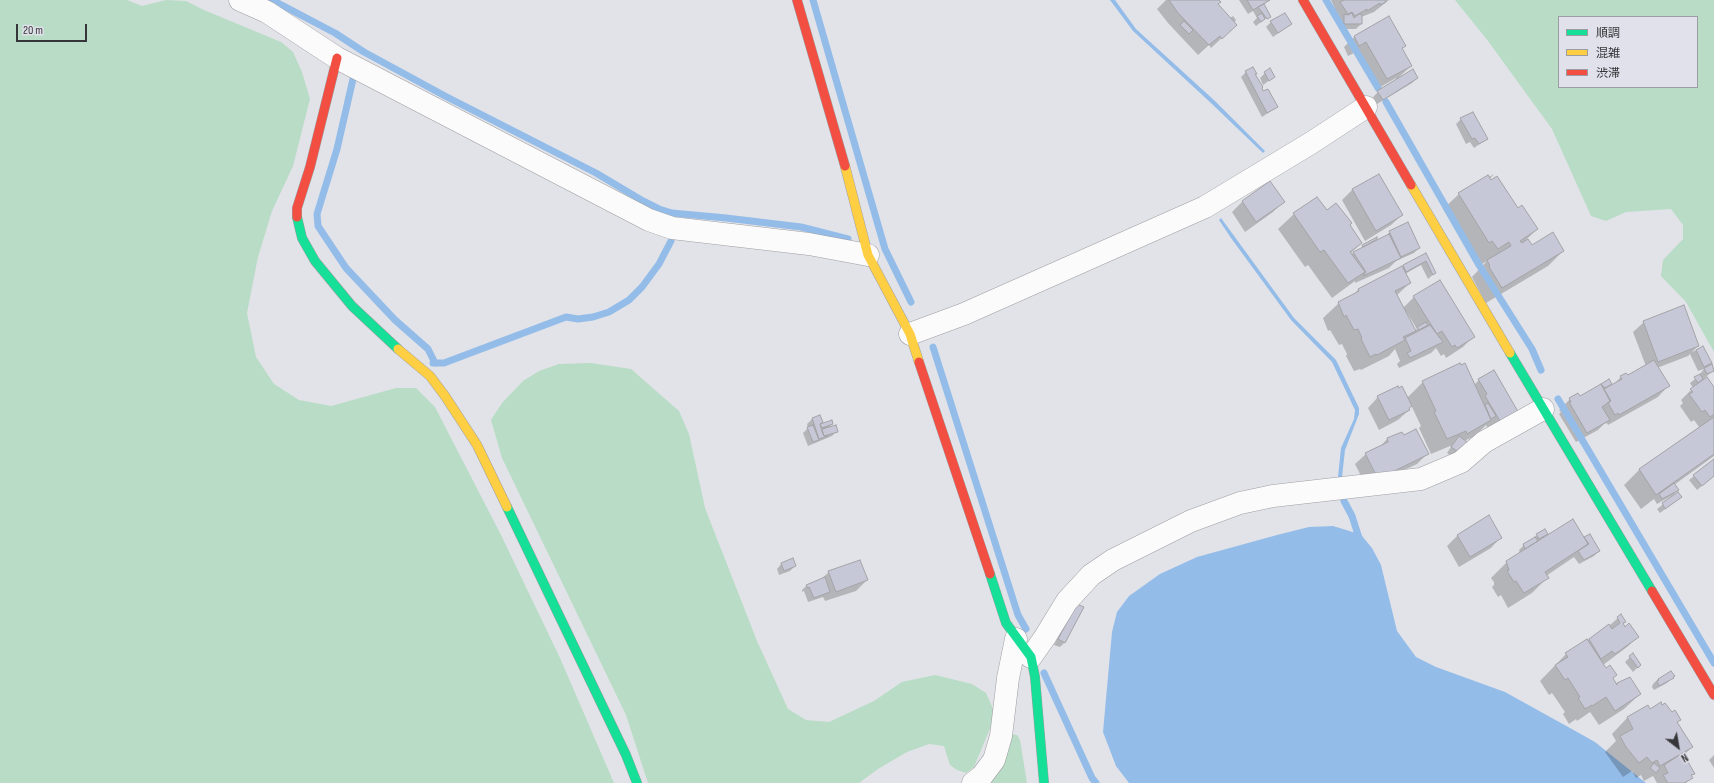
<!DOCTYPE html>
<html>
<head>
<meta charset="utf-8">
<style>
	body { margin:0 }
	#map { position:relative; width:1714px; height:783px; overflow:hidden; background:#e2e3e8; font-family:"Sofia Sans Condensed","Noto Sans JP",sans-serif }
	canvas { display:block }
	.legend { position:absolute; left:1558px; top:16px; width:140px; height:72px; box-sizing:border-box; background:#e0e1ea; border:1px solid #9c9da4; margin:0; padding:5px 7px; list-style:none; font-size:12px; color:#36363a }
	.legend li { display:flex; align-items:center; gap:8px; height:20px }
	.legend b { width:20px; border:1px solid #9c9da4 }
	.north { position:absolute; left:1658px; top:727px; width:40px; height:40px; -webkit-text-stroke:3px #e0e1ea; paint-order:stroke; rotate:149deg; font-size:11px; font-weight:700; line-height:16px; text-align:center; color:#36363a }
	.north::after { content:''; display:block; margin:auto; width:14px; height:18px; background:#36363a; clip-path:polygon(50% 0,100% 100%,50% 72%,0 100%) }
	.scale { position:absolute; left:16px; top:24px; width:71px; height:18px; box-sizing:border-box; border:2px solid #36363a; border-top:0; padding-left:5px; font-size:12px; line-height:14px; white-space:nowrap; color:#36363a; -webkit-text-stroke:3px #e0e1ea; paint-order:stroke }
</style>
</head>
<body>
<div id="map">
<canvas width="1714" height="783"></canvas>
<ul class="legend">
<li><b style="height:5px;background:#16e098"></b>順調</li>
<li><b style="height:5px;background:#ffcf43"></b>混雑</li>
<li><b style="height:5px;background:#f24e42"></b>渋滞</li>
</ul>
<div class="north">N</div>
<div class="scale">20 m</div>
</div>
<script>
const g = document.querySelector('canvas').getContext('2d');
g.lineJoin = 'round';
function fillPath(path, color) { g.fillStyle = color; g.fill(path, 'evenodd'); }
const shape = rows => new Path2D(rows.map(r => 'M' + r).join(''));
function stroke(path, color, width, dash) { g.strokeStyle = color; g.lineWidth = width; g.lineCap = dash ? 'butt' : 'round'; g.setLineDash(dash || []); g.stroke(path); }
fillPath(shape([
	[0,0,127,0,142,6,166,0,186,1,204,10,281,42,293,52,302,72,310,99,293,166,272,211,258,257,247,313,256,357,274,384,299,400,331,406,396,388,416,388,435,407,501,535,560,658,614,783,0,783],
	[1455,0,1714,0,1714,352,1686,302,1661,276,1663,260,1683,239,1683,225,1671,209,1626,212,1606,221,1591,216,1552,129,1488,41],
	[1559,17,1697,17,1697,87,1559,87],
	[591,363,631,369,679,411,689,434,705,508,757,641,788,709,806,720,829,722,874,701,902,682,935,675,972,684,986,693,994,711,991,726,974,767,966,773,957,770,950,765,944,746,929,744,907,752,878,769,859,783,648,783,626,715,502,458,491,420,502,403,523,381,539,371,559,364],
	[1010,734,1017,735,1020,740,1027,783,987,783]
]), '#b8dcc5');
fillPath(shape([
	[1110,0,1115,0,1136,29,1215,101,1265,151,1263,153,1212,104,1133,31],
	[1221,218,1294,318,1336,360,1359,408,1359,414,1345,450,1342,477,1338,477,1341,448,1354,419,1355,410,1332,362,1291,320,1231,238,1219,220],
	[1333,526,1356,533,1362,536,1372,548,1381,565,1397,631,1416,657,1436,667,1505,692,1579,733,1595,742,1646,783,1129,783,1116,766,1103,732,1112,632,1117,612,1129,596,1160,574,1197,557,1277,535,1309,527]
]), '#94bce9');
fillPath(shape([
	[1166,0,1218,0,1217,5,1230,18,1233,16,1236,20,1225,35,1211,48,1209,45,1198,55,1168,23,1157,9],
	[1239,0,1270,0,1263,5,1269,16,1256,26,1253,22,1257,18,1253,11,1248,14],
	[1331,0,1389,0,1374,12,1361,17,1361,24,1356,29,1339,29,1339,23,1337,24,1331,13,1335,9],
	[1388,18,1404,46,1402,49,1411,66,1398,78,1417,78,1412,83,1377,104,1373,97,1378,92,1397,80,1396,78,1377,89,1356,52,1348,56,1344,47,1354,37],
	[1271,22,1291,24,1273,37,1266,27],
	[1246,72,1254,75,1260,88,1277,107,1262,117,1241,77],
	[1265,73,1274,77,1263,85,1260,78],
	[1461,119,1487,139,1474,148,1470,142,1466,144,1456,124],
	[1494,174,1488,181,1537,229,1527,239,1532,246,1563,251,1548,266,1486,303,1472,277,1487,261,1482,264,1477,256,1474,258,1443,209,1459,194],
	[1378,175,1402,215,1391,225,1365,241,1342,200,1352,190],
	[1270,183,1283,202,1273,212,1245,232,1232,212,1242,202],
	[1326,211,1349,225,1361,243,1349,255,1386,236,1390,232,1419,248,1414,253,1396,261,1389,268,1355,283,1355,281,1332,298,1308,265,1305,267,1278,229,1294,214],
	[1426,255,1435,273,1428,279,1421,265,1405,274,1410,283,1396,296,1403,308,1414,297,1473,337,1463,347,1446,358,1444,354,1441,356,1436,348,1431,353,1399,368,1397,364,1400,361,1395,349,1389,356,1361,370,1360,369,1354,371,1346,356,1347,354,1342,344,1339,345,1330,330,1328,331,1323,318,1339,303,1352,296,1358,290],
	[1405,313,1407,313,1417,329,1414,331],
	[1644,322,1698,346,1692,352,1703,347,1714,370,1695,386,1714,389,1714,456,1674,485,1678,490,1673,495,1657,504,1654,499,1641,509,1624,485,1639,470,1699,427,1694,420,1691,422,1680,406,1683,403,1681,400,1693,388,1690,383,1700,375,1700,374,1704,369,1698,371,1690,354,1688,356,1657,368,1668,386,1658,397,1608,425,1607,423,1604,424,1598,430,1576,442,1559,414,1561,412,1559,410,1570,399,1580,398,1602,384,1610,384,1606,388,1613,385,1621,377,1627,377,1646,366,1633,332],
	[1494,372,1519,415,1492,435,1486,425,1475,436,1464,441,1454,458,1447,453,1451,447,1450,446,1431,454,1419,428,1421,426,1411,405,1408,408,1409,410,1398,420,1379,430,1368,408,1378,397,1407,398,1423,382,1474,385,1479,380],
	[820,416,823,424,832,424,827,429,837,431,832,436,808,446,803,433,808,428,807,424,812,419],
	[1402,433,1404,436,1427,454,1417,464,1367,488,1355,464,1366,454,1379,448,1387,439],
	[1714,460,1714,476,1697,490,1689,480],
	[1678,493,1681,497,1660,513,1657,509],
	[1544,530,1547,534,1541,539,1584,539,1585,538,1599,551,1594,556,1579,564,1574,557,1546,576,1547,578,1532,593,1508,608,1501,595,1498,597,1492,587,1494,585,1494,582,1491,578,1507,562,1520,554,1519,550,1524,545],
	[1457,536,1501,537,1491,548,1459,567,1447,546],
	[782,563,795,566,790,571,779,575,777,569],
	[829,572,867,580,856,591,825,601,823,597,808,602,804,591,802,592,802,590,807,585,820,580],
	[1072,610,1065,642,1060,647,1054,645],
	[1618,618,1625,622,1622,624,1625,628,1638,637,1627,647,1603,665,1616,685,1617,683,1640,694,1624,709,1599,725,1590,712,1577,721,1576,719,1569,724,1563,714,1565,712,1552,693,1549,695,1540,681,1566,654,1609,626],
	[1630,657,1640,665,1633,672,1625,662],
	[1671,672,1672,678,1667,683,1654,690,1652,687,1653,684,1658,679],
	[1647,707,1650,710,1671,713,1679,720,1677,722,1692,747,1683,756,1694,773,1686,783,1657,783,1653,776,1644,781,1641,775,1636,778,1632,771,1623,777,1605,752,1616,741,1612,734,1627,718],
	[1714,755,1714,768,1709,760]
]), '#0003');
stroke(shape([
	[272,0,335,33,364,52,445,96,596,173,643,201,659,209,672,213,726,218,801,227,848,239],
	[813,0,885,249,911,302],
	[1326,0,1378,88],
	[353,79,337,149,317,214,318,226,346,268,395,320,428,349,435,363],
	[1386,102,1479,265,1532,349,1541,370],
	[933,347,1018,615,1026,629],
	[433,363,444,363,566,317,578,319,593,317,609,312,629,300,642,287,659,264,671,241],
	[1558,399,1714,663],
	[1344,501,1352,516,1360,541],
	[1044,673,1092,778,1096,783]
]), '#94bce9', 7);
const building = shape([
	[1169,0,1219,0,1221,2,1218,4,1237,25,1222,39,1220,36,1209,45,1178,13,1169,0],
	[1247,0,1270,0,1253,10,1247,0],
	[1344,0,1385,0,1386,2,1380,5,1380,3,1367,11,1367,9,1355,16,1352,12,1348,14,1340,2,1344,0],
	[1264,4,1271,17,1267,19,1258,7,1264,4],
	[1262,13,1265,19,1261,22,1257,16,1262,13],
	[1285,13,1292,24,1278,33,1270,21,1285,13],
	[1352,13,1354,18,1359,14,1362,15,1362,24,1344,24,1344,14,1348,15,1352,13],
	[1389,16,1406,46,1402,48,1412,66,1387,79,1366,42,1359,46,1354,36,1389,16],
	[1184,21,1193,30,1189,34,1180,25,1184,21],
	[1253,67,1257,74,1255,74,1263,87,1262,88,1263,91,1268,89,1278,107,1267,113,1245,71,1253,67],
	[1270,68,1275,77,1269,81,1264,72,1270,68],
	[1413,69,1418,78,1383,100,1377,91,1413,69],
	[1473,112,1488,139,1479,144,1475,138,1472,139,1460,118,1473,112],
	[1379,174,1403,215,1376,231,1352,189,1379,174],
	[1488,175,1491,180,1497,176,1518,208,1522,205,1538,229,1520,241,1522,243,1528,239,1532,245,1553,232,1564,251,1502,288,1489,267,1490,266,1487,260,1511,246,1509,242,1498,249,1492,241,1489,243,1458,193,1488,175],
	[1270,181,1285,202,1256,222,1242,201,1270,181],
	[1317,197,1327,210,1336,203,1352,223,1350,225,1362,243,1350,252,1365,272,1348,283,1324,250,1320,252,1293,213,1317,197],
	[1408,222,1420,248,1401,257,1389,231,1408,222],
	[1389,234,1401,258,1363,276,1366,272,1353,252,1389,234],
	[1377,237,1377,239,1363,247,1362,245,1377,237],
	[1426,253,1436,273,1433,275,1426,261,1406,272,1403,265,1426,253],
	[1402,266,1411,283,1395,291,1416,331,1403,337,1405,340,1377,355,1376,354,1370,357,1361,339,1362,338,1358,329,1354,330,1346,315,1344,317,1338,302,1359,291,1358,289,1402,266],
	[1440,280,1475,337,1457,348,1455,345,1452,347,1442,331,1437,334,1413,296,1440,280],
	[1684,305,1699,346,1658,362,1643,321,1684,305],
	[1426,322,1428,325,1419,330,1417,327,1426,322],
	[1430,325,1443,342,1410,358,1407,353,1411,351,1405,338,1430,325],
	[1703,346,1712,363,1704,367,1696,350,1703,346],
	[1654,360,1670,386,1619,415,1618,413,1615,415,1608,403,1611,401,1604,389,1622,379,1620,376,1626,373,1628,375,1654,360],
	[1460,363,1461,365,1465,363,1491,420,1467,434,1466,431,1447,439,1434,412,1436,411,1422,381,1460,363],
	[1712,364,1714,371,1707,374,1704,368,1712,364],
	[1494,370,1520,415,1503,426,1485,396,1487,394,1478,379,1494,370],
	[1700,374,1703,379,1698,383,1694,377,1700,374],
	[1707,377,1714,387,1714,414,1710,417,1705,410,1702,412,1689,394,1693,392,1690,389,1707,377],
	[1609,379,1612,384,1605,388,1601,384,1609,379],
	[1601,384,1610,401,1602,407,1610,420,1587,433,1569,402,1571,402,1569,398,1578,393,1580,396,1601,384],
	[1398,386,1399,388,1402,386,1412,406,1409,408,1410,410,1389,420,1377,396,1398,386],
	[1488,403,1496,416,1491,419,1485,405,1488,403],
	[820,415,823,422,820,424,821,428,825,428,821,429,824,436,828,436,819,439,812,418,820,415],
	[1714,417,1714,454,1656,495,1639,469,1714,417],
	[832,420,833,424,822,428,820,424,832,420],
	[813,425,819,440,813,442,807,427,813,425],
	[836,425,838,432,824,436,822,429,836,425],
	[1416,429,1429,454,1378,479,1365,453,1388,442,1387,438,1402,432,1404,435,1416,429],
	[1459,436,1467,442,1460,453,1451,447,1459,436],
	[1714,459,1714,476,1702,486,1693,475,1714,459],
	[1674,483,1679,490,1662,499,1659,494,1674,483],
	[1678,492,1682,497,1665,509,1662,503,1678,492],
	[1489,515,1502,538,1470,557,1457,535,1489,515],
	[1573,519,1588,544,1545,572,1549,578,1524,593,1516,581,1514,582,1507,571,1509,570,1506,561,1573,519],
	[1545,529,1548,534,1539,539,1536,534,1545,529],
	[1590,534,1600,551,1584,560,1578,551,1589,544,1584,537,1590,534],
	[1535,537,1538,541,1525,549,1523,544,1535,537],
	[793,558,796,566,784,571,781,563,793,558],
	[860,560,868,580,836,592,828,571,860,560],
	[825,577,830,592,814,598,809,587,808,588,806,585,825,577],
	[1077,604,1084,607,1065,643,1058,639,1077,604],
	[1621,614,1626,622,1623,623,1625,627,1629,623,1639,637,1615,654,1612,651,1601,659,1589,639,1609,624,1612,629,1620,623,1617,617,1621,614],
	[1587,639,1606,668,1610,665,1617,675,1613,678,1617,685,1617,683,1630,677,1641,694,1615,711,1606,697,1592,706,1592,705,1585,709,1578,698,1580,697,1568,678,1565,680,1555,665,1568,657,1565,653,1587,639],
	[1633,653,1641,665,1638,668,1629,656,1633,653],
	[1671,671,1675,676,1673,677,1674,678,1659,686,1657,681,1659,680,1658,679,1671,671],
	[1661,702,1662,705,1665,703,1672,712,1675,710,1681,720,1677,722,1693,747,1660,766,1657,760,1652,763,1647,757,1639,763,1626,747,1620,736,1633,729,1627,717,1648,705,1650,709,1661,702],
	[1683,753,1695,774,1691,775,1693,778,1684,783,1668,783,1663,775,1668,773,1664,765,1683,753],
	[1654,763,1660,768,1656,773,1650,768,1654,763]
]);
fillPath(building, '#c6c8d8');
stroke(building, '#a2a3a6', 1);
const street = shape([
	[240,0,267,12,337,58,649,220,672,228,809,244,868,255],
	[910,334,964,314,1205,207,1311,143,1366,107],
	[1031,657,1045,637,1067,601,1091,575,1113,560,1191,521,1240,503,1273,496,1421,479,1461,462,1484,442,1543,409],
	[973,783,982,776,994,760,1001,736,1008,678,1016,639]
]);
const fast = shape([
	[297,217,302,238,315,261,352,306,398,349],
	[1510,353,1652,591],
	[507,507,626,755,637,783],
	[990,574,1006,623,1031,657,1035,677,1044,783]
]);
const slow = shape([
	[845,166,868,255,910,334,919,362],
	[1411,185,1510,353],
	[398,349,430,376,445,396,477,445,507,507]
]);
const jam = shape([
	[797,0,845,166],
	[1303,0,1411,185],
	[297,217,297,208,310,167,337,58],
	[919,362,990,574],
	[1652,591,1714,695]
]);
stroke(street, '#9e9ea2', 23);
stroke(fast, '#9e9ea2', 10);
stroke(slow, '#9e9ea2', 10);
stroke(jam, '#9e9ea2', 10);
stroke(street, '#fbfbfc', 22);
stroke(fast, '#16e098', 9);
stroke(slow, '#ffcf43', 9);
stroke(jam, '#f24e42', 9);
</script>
</body>
</html>
